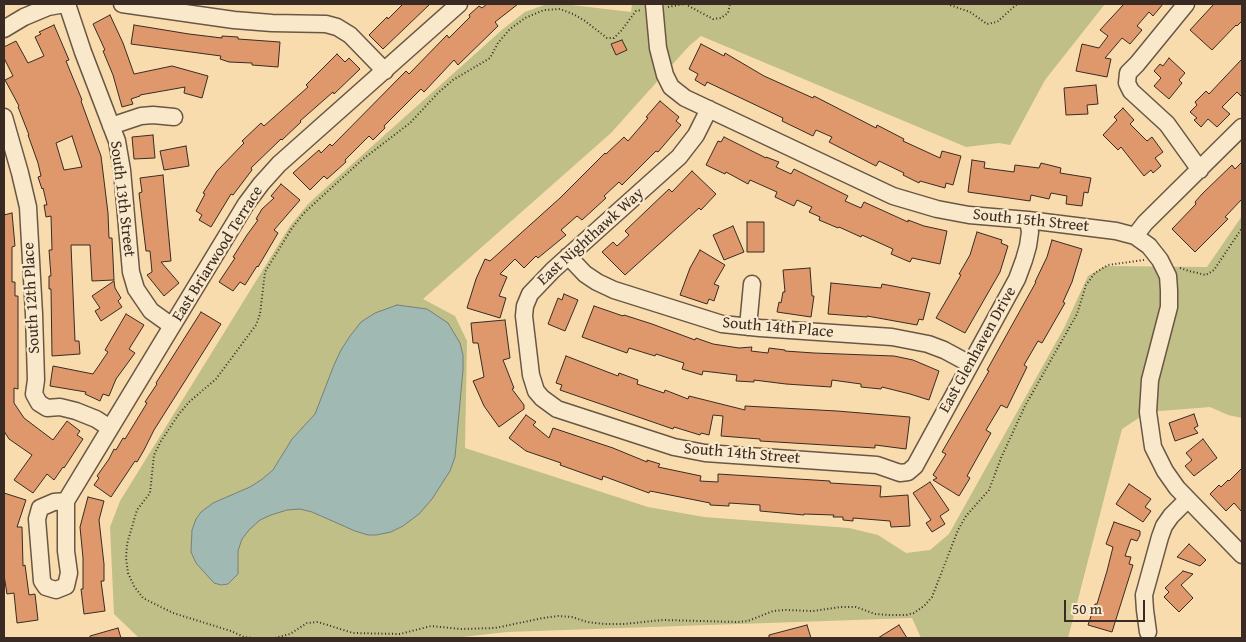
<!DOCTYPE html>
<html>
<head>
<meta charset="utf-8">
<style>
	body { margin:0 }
	#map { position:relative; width:1246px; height:642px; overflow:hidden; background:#f8dcad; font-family:"Gentium Book Plus",serif }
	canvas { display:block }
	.frame { position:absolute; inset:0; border:5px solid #392b24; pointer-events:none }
	.scale { position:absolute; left:1064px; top:600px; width:81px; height:22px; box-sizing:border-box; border:2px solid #392b24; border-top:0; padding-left:6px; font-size:15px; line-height:18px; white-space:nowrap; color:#392b24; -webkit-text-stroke:4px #fae8ca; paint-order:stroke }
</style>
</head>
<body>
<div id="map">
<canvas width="1246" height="642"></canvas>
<div class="frame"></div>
<div class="scale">50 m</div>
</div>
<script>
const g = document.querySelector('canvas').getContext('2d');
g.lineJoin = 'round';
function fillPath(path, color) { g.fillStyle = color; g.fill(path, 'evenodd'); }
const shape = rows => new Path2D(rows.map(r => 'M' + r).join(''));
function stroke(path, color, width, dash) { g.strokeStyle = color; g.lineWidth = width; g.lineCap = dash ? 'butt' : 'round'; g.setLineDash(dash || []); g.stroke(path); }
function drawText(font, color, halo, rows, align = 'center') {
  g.font = font + ' "Gentium Book Plus",serif'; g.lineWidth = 4.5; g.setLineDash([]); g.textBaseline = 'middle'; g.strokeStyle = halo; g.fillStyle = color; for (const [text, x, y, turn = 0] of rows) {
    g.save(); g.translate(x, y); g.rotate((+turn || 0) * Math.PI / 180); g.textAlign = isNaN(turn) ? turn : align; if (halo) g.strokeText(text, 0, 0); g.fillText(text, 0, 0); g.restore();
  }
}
fillPath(shape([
	[547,4,563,4,631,12,632,4,1105,4,1045,80,1010,145,999,143,966,147,701,36,689,46,611,133,423,299,455,316,467,341,465,448,648,507,704,517,849,528,878,535,906,553,930,550,949,534,1064,328,1088,276,1105,266,1207,267,1242,216,1242,418,1228,415,1210,407,1148,412,1122,429,1068,638,921,638,912,618,507,632,454,638,233,638,225,637,139,638,114,614,110,527,120,501,290,226,308,204,331,183,503,29,525,12]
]), '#c0bf88');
const water = shape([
	[397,305,427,309,448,323,460,343,463,355,463,370,455,457,450,471,432,499,419,514,403,526,391,532,376,535,368,535,355,531,312,512,300,509,287,510,271,515,260,520,249,530,242,539,238,551,238,574,228,584,221,585,214,583,196,563,191,552,192,530,196,519,201,512,213,503,250,487,261,480,273,470,292,439,315,414,334,365,341,350,350,336,361,322,375,313,397,305]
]);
fillPath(water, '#a0b9b3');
stroke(water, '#77807a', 1);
const building = shape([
	[403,4,430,4,383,49,369,35,387,17,388,19,403,4],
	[487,4,518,4,495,22,498,26,458,65,454,60,424,92,421,89,384,126,385,128,373,140,369,136,345,160,346,162,327,179,324,176,310,190,293,173,319,150,321,153,330,144,332,146,406,71,409,74,447,35,449,38,470,17,469,15,479,6,482,8,487,4],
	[1124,4,1163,4,1153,16,1149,12,1137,26,1142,30,1130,44,1122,38,1105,58,1111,59,1107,77,1076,71,1082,44,1099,48,1108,36,1100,30,1124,4],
	[1214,4,1242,4,1242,21,1237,26,1236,25,1212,50,1190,30,1214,4],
	[110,15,123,43,134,74,172,66,208,76,202,98,184,93,185,87,140,95,140,96,131,99,133,104,122,107,113,75,103,51,105,50,93,24,110,15],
	[54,25,69,60,66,61,82,100,81,101,101,156,108,213,109,238,112,238,114,280,92,281,90,245,71,245,75,341,79,341,80,354,52,356,51,289,49,289,49,276,51,276,49,250,52,250,51,216,46,217,44,205,47,205,43,188,42,189,38,177,41,176,38,163,28,135,29,135,18,107,19,106,5,80,13,76,4,58,4,47,16,41,28,63,44,56,35,37,41,34,39,32,54,25],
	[72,136,82,167,64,170,56,143,72,136],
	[134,25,189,34,222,38,222,36,238,37,238,39,280,42,278,67,252,65,252,63,229,62,220,59,221,56,131,44,134,25],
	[622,40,627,50,616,55,611,44,622,40],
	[701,44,724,56,725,53,764,76,813,98,814,96,876,128,877,125,904,139,903,141,940,158,942,151,961,156,953,185,946,183,945,188,920,181,919,183,903,175,904,173,879,161,876,166,829,142,832,137,816,130,813,136,782,121,783,118,707,82,705,86,695,80,698,74,689,69,701,44],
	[337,54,345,62,349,58,360,69,334,94,333,92,300,121,301,122,282,140,281,139,251,168,252,170,233,195,231,194,211,227,199,220,202,215,196,211,205,194,203,193,217,171,244,143,242,141,261,123,264,126,308,87,306,85,337,54],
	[1169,58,1185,73,1179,80,1182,83,1169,99,1154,86,1161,78,1154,71,1160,64,1163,66,1169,58],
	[1242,59,1242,97,1237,92,1222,107,1230,114,1217,127,1208,119,1201,127,1194,120,1197,118,1190,112,1197,105,1195,102,1206,91,1209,94,1242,59],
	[1096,85,1098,104,1087,105,1088,114,1066,115,1064,88,1096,85],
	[660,101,679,117,676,121,681,125,658,152,656,151,622,185,619,182,604,196,606,198,582,220,577,216,561,230,566,235,538,258,536,256,524,268,515,259,500,274,507,277,499,296,506,298,500,318,467,308,476,279,485,259,490,261,560,198,605,153,606,154,624,137,628,141,648,118,646,117,660,101],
	[1123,108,1134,120,1130,124,1147,141,1152,137,1163,152,1155,158,1161,166,1153,173,1151,170,1144,176,1121,147,1118,150,1103,135,1117,120,1114,117,1123,108],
	[153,135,155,158,134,159,132,137,153,135],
	[724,137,766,158,766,157,779,162,776,167,791,174,794,169,848,196,845,201,861,208,864,202,908,222,908,220,924,226,947,231,940,264,912,258,910,262,891,254,893,249,862,235,861,237,839,227,838,228,819,220,820,217,809,212,812,207,797,200,794,206,775,197,777,192,750,180,748,184,726,172,725,174,706,165,718,141,721,142,724,137],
	[186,146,189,166,164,170,160,151,186,146],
	[972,160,985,162,984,168,1014,172,1015,165,1039,168,1041,163,1061,168,1060,173,1091,178,1088,193,1084,192,1082,206,1066,204,1067,196,1051,193,1049,199,1031,195,1030,201,968,192,972,160],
	[1242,162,1242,199,1225,217,1228,219,1195,252,1172,229,1196,204,1195,202,1202,194,1232,165,1235,169,1242,162],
	[692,171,716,194,701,210,699,208,625,275,602,252,613,242,617,246,629,235,625,231,669,189,672,192,692,171],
	[163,175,171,261,161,262,179,283,164,296,147,275,152,272,150,251,146,251,139,193,142,192,140,178,163,175],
	[281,184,300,200,274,230,278,233,258,267,257,266,245,285,240,282,233,291,219,282,235,258,233,257,247,235,258,220,256,219,262,209,274,198,271,196,281,184],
	[12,213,15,246,12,247,12,282,15,282,15,296,18,296,18,389,14,388,14,403,24,418,53,440,67,421,80,431,77,435,83,439,64,468,63,467,54,480,47,474,33,493,14,480,32,455,9,439,4,431,4,215,12,213],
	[747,222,764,222,764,252,747,252,747,222],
	[733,226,744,252,724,260,713,235,733,226],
	[977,232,1002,240,1001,243,1008,246,1000,272,965,333,936,318,961,275,959,274,970,255,977,232],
	[1052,240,1082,249,1072,282,1063,302,1065,303,1042,343,1038,341,1024,365,1027,367,1007,408,1001,405,986,430,991,433,967,476,970,478,959,496,933,480,937,478,933,475,946,454,942,452,989,371,987,370,1036,282,1035,282,1047,257,1052,240],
	[700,250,725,265,714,284,719,286,714,301,709,299,707,304,680,295,690,268,700,250],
	[810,268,812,296,814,296,811,317,777,312,779,302,781,303,783,292,785,292,783,270,810,268],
	[114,281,115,288,121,298,118,301,122,307,101,321,95,311,100,308,92,296,114,281],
	[831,283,881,288,882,284,930,293,923,320,919,319,917,325,867,316,867,317,828,314,831,283],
	[564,294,578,300,565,331,548,324,558,298,562,300,564,294],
	[594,306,623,316,624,315,652,324,695,340,696,338,713,344,739,348,752,347,751,351,768,353,769,348,785,350,785,351,814,353,894,356,913,360,939,371,929,400,910,394,882,387,881,389,861,387,861,384,832,380,831,387,786,384,754,380,754,382,736,381,737,375,703,371,702,375,682,369,684,363,656,354,655,356,629,348,627,353,582,337,594,306],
	[201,312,221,324,154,430,144,450,137,462,135,461,111,497,94,485,99,478,97,476,109,459,114,449,116,450,123,438,125,439,147,403,145,402,157,384,156,383,201,312],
	[126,314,144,325,129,349,135,353,116,379,109,396,103,394,100,401,85,394,86,392,50,386,53,366,93,374,108,352,105,350,126,314],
	[505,320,510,358,503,360,514,388,512,389,524,405,524,409,499,427,484,406,473,381,484,377,478,343,473,343,471,323,505,320],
	[566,356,618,376,619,373,638,380,637,384,664,393,665,390,688,399,689,396,745,410,745,406,837,411,910,417,906,449,875,445,875,448,760,441,760,439,721,436,723,416,713,415,709,435,701,433,700,435,674,427,673,429,560,390,562,385,556,383,566,356],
	[1194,414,1198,426,1194,428,1198,433,1175,441,1169,423,1194,414],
	[526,415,536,422,533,425,549,438,553,428,613,448,647,462,647,460,660,464,658,467,701,476,700,481,718,482,718,474,830,481,830,483,881,486,880,497,908,495,910,526,891,527,890,521,853,518,853,521,843,520,843,517,833,517,834,515,804,514,804,515,760,511,760,505,729,503,729,506,710,505,710,503,650,491,649,493,603,476,602,480,560,465,561,463,526,451,509,438,526,415],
	[1203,439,1217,458,1194,476,1185,466,1192,460,1186,453,1203,439],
	[1242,468,1242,512,1234,503,1226,511,1210,494,1219,485,1221,487,1228,480,1229,481,1242,468],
	[930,482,949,510,940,516,945,524,932,532,926,523,931,520,913,493,930,482],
	[1129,484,1151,499,1145,507,1151,511,1143,522,1116,504,1129,484],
	[4,493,26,500,17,527,22,527,23,566,25,565,29,595,35,594,38,620,17,623,14,593,7,594,4,575,4,493],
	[88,497,104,501,99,520,104,564,104,581,101,581,105,611,84,614,81,589,83,589,83,558,80,527,88,497],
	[1114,522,1140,531,1140,535,1137,541,1131,539,1125,556,1131,557,1129,564,1133,565,1112,632,1088,625,1095,604,1097,604,1107,571,1113,547,1106,544,1114,522],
	[1189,544,1206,560,1200,566,1177,557,1189,544],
	[1183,571,1193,574,1181,585,1193,598,1179,612,1164,597,1169,592,1165,588,1183,571],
	[807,625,811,638,769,638,769,635,807,625],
	[899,625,907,638,878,638,899,625],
	[118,628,121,638,90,638,90,636,118,628]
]);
fillPath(building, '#de986c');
stroke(building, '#392b24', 1);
const minor = shape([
	[67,4,83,52,117,141,122,170,131,272,136,289,151,311,172,326],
	[122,4,234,20,272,23,326,24,337,27,350,35,385,71],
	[654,4,658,48,665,75,671,87,685,98,893,196,937,209,969,215,1028,220,1116,231,1135,236,1149,246,1160,260,1168,276,1169,290,1169,307,1150,380,1148,412,1153,447,1165,471,1177,488,1242,555],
	[1186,4,1137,64,1128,73,1127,83,1131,91,1167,124,1200,170],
	[4,29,24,17,48,7,65,4],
	[709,109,696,135,679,157,553,270,530,294,525,306,524,316,531,375,536,391,542,398,557,409,674,447,705,453,877,465,900,473,908,472,915,466,1017,279,1024,260,1028,246,1030,232,1028,220],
	[4,117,20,173,28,207,34,314,36,380,34,394,39,403,47,408,60,407,76,411,96,419,110,428],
	[111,126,141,116,153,115,174,117],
	[1135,236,1145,223,1242,127],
	[568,256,585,274,597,282,614,290,722,324,760,328,892,337,928,344,944,350,970,364],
	[748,327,752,284],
	[66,501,54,502,40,508,37,519,42,581,46,587,56,590,66,586,69,573,66,551,66,501,246,204,261,184,279,164,459,4],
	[1148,632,1145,610,1144,595,1160,537,1164,526,1171,516,1187,500]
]);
stroke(minor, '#695746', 19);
stroke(shape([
	[685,4,713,19,721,18,728,13,730,4],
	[947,4,970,12,987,24,997,22,1017,4],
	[668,7,684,4],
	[1180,268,1189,271,1206,275,1214,270,1242,228],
	[254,638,244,637,231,631,173,613,143,598,134,586,128,573,126,558,127,544,137,510,150,493,154,455,161,441,179,414,189,402,216,379,256,325,260,314,265,272,273,259,292,228,304,213,317,201,363,159,410,123,438,93,453,80,490,58,498,43,510,29,525,18,544,10,560,9,573,14,585,21,607,38,614,38,621,31,636,11,641,10],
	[275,638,290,634,307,623,318,622,353,633,400,634,431,626,461,629,495,628,543,618,558,616,572,617,587,622,605,624,624,624,663,620,738,622,748,621,773,611,786,610,813,611,841,607,856,607,875,614,890,615,906,615,914,613,924,606,932,597,958,530,966,516,989,490,1001,458,1025,406,1077,314,1086,285,1095,273,1108,265,1144,260]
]), '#392b24', 2, [1, 2.5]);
stroke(minor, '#fae8ca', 16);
drawText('16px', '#392b24', '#fae8ca', [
	["South 13th Street",122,199,83],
	["South 15th Street",1031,221,6],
	["East Nighthawk Way",591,237,-42],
	["East Briarwood Terrace",218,254,-58],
	["South 12th Place",32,298,-93],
	["South 14th Place",778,328,5],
	["East Glenhaven Drive",978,350,-61],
	["South 14th Street",742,454,5]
]);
</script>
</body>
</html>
